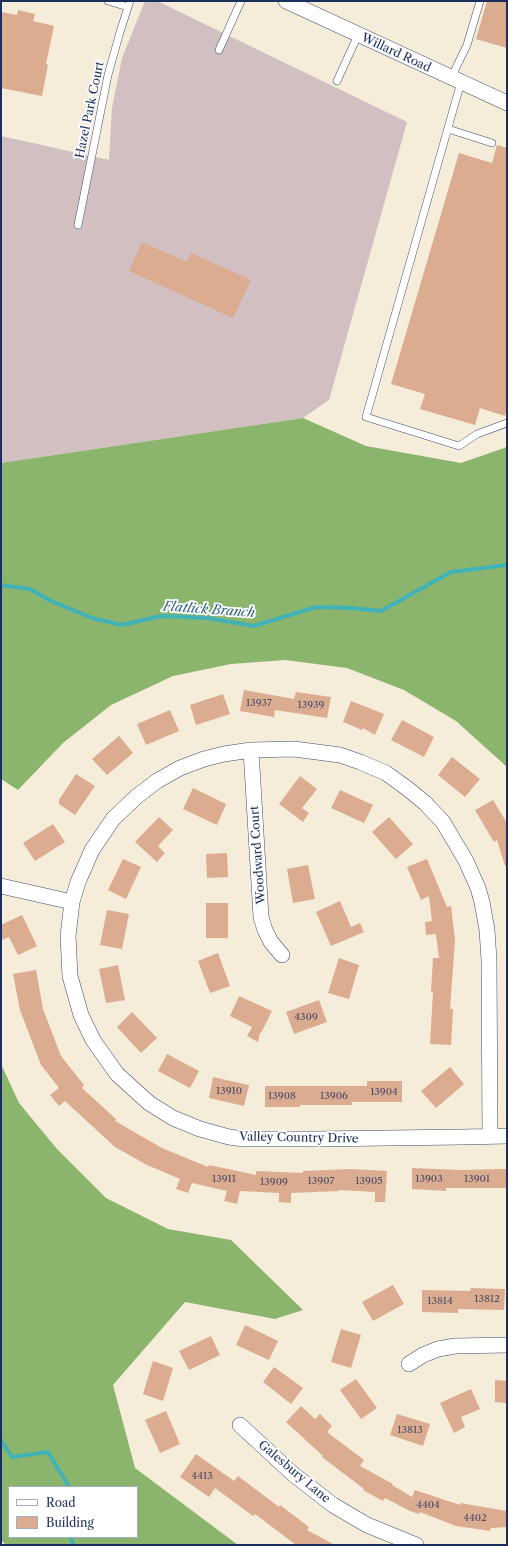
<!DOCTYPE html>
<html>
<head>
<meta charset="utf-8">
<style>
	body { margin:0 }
	#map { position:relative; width:508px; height:1546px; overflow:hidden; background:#f5ecd9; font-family:"Libre Caslon Text",serif }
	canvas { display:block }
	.frame { position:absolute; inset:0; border:2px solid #1b2f5e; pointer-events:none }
	.legend { position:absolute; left:8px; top:1486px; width:130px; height:52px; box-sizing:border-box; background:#fff; border:1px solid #a4acbf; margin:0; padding:5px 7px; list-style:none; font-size:12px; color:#1b2f5e }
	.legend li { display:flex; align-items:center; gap:8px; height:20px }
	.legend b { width:20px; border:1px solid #a4acbf }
</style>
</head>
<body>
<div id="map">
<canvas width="508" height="1546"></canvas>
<div class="frame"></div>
<ul class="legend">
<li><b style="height:5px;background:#fff"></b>Road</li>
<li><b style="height:11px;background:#dcac90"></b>Building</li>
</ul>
</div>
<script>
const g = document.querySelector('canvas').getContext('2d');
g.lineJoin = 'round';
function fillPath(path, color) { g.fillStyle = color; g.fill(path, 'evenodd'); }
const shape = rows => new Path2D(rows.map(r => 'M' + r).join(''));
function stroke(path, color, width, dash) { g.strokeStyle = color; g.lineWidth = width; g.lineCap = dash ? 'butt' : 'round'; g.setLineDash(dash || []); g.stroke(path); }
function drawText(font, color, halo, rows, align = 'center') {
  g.font = font + ' "Libre Caslon Text",serif'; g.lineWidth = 3.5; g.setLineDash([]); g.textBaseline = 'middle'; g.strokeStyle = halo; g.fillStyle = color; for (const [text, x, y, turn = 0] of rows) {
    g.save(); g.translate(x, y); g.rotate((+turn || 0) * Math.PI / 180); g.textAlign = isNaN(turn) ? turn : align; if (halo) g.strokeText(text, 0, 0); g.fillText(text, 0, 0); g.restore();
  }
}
fillPath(shape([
	[145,1,157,1,407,122,329,400,303,418,1,463,1,136,109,160,112,108,122,58]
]), '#d2bfc1');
fillPath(shape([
	[303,418,366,446,461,463,507,447,507,767,456,721,404,690,347,668,285,660,231,664,173,676,111,705,63,743,18,790,1,779,1,463],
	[1,1064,19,1103,57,1149,106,1198,168,1229,231,1240,303,1310,275,1319,185,1302,113,1385,135,1468,238,1545,6,1545,1,1540],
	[9,1487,137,1487,137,1537,9,1537]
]), '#8bb56c');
stroke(shape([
	[1,585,30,589,49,600,92,618,122,625,161,616,207,618,254,626,316,607,351,608,381,611,451,572,507,565],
	[1,1441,12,1457,48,1452,69,1487],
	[71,1537,73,1545]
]), '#42b2b9', 4);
fillPath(shape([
	[487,1,507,1,507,48,476,39],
	[18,10,35,14,33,21,54,26,46,64,48,65,42,96,1,88,1,12,17,15],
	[497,145,507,148,507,409,505,416,480,408,475,425,420,409,425,394,391,384,459,153,492,163],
	[142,242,187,262,191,253,251,280,233,318,129,271],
	[244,690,294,699,296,692,331,697,327,718,275,710,274,717,240,711],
	[223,694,230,714,196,725,190,705],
	[351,701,384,714,375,735,363,728,362,730,343,722],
	[170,710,179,731,146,745,137,724],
	[402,720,434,737,424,757,391,740],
	[119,736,133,753,107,775,92,759],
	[452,757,480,779,465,797,438,775],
	[76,774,95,786,75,815,59,804,59,800],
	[300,776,317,789,302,808,309,813,303,822,279,804],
	[193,788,226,804,217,825,183,809],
	[340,790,373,805,364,823,331,808],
	[493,800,507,823,507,865,505,866,497,840,494,842,475,810],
	[159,817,173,830,158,846,165,853,157,862,135,842],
	[389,817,413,844,396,859,372,832],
	[53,824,65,842,35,861,23,843],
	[227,853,228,877,207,878,206,854],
	[123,859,141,867,126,899,108,890],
	[427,859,447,907,451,906,455,940,450,1009,453,1009,451,1045,430,1044,433,992,431,992,433,958,439,958,436,934,426,935,425,922,432,921,429,896,421,900,407,867],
	[308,865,315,899,293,903,287,869],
	[340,901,351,927,360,923,364,932,331,946,316,912],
	[206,903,228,903,228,938,206,938],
	[107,910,129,914,122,949,100,945],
	[22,915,37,946,18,955,9,937,1,940,1,925],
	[218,953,230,986,210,993,198,961],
	[339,958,359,965,349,999,328,993],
	[118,965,125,1000,106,1003,99,969],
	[36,970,43,1009,61,1056,84,1085,82,1088,116,1119,115,1121,162,1148,208,1167,209,1165,256,1175,256,1171,303,1173,303,1171,351,1169,387,1171,385,1202,375,1202,375,1192,339,1190,339,1191,291,1193,291,1203,279,1202,279,1193,240,1191,237,1204,224,1201,227,1191,192,1183,188,1193,176,1189,180,1179,147,1165,115,1147,65,1101,59,1106,50,1095,59,1088,41,1065,20,1010,13,974],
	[239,996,272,1011,261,1033,260,1033,258,1042,247,1036,252,1027,230,1016],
	[319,1000,327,1022,294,1034,286,1012],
	[132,1012,157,1038,141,1053,117,1027],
	[167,1054,199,1071,190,1088,158,1071],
	[450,1067,464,1084,436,1108,421,1091],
	[213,1077,249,1085,244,1106,209,1098],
	[367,1081,402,1081,402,1102,352,1102,352,1105,300,1105,300,1107,265,1107,265,1086,367,1086],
	[412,1168,460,1170,507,1169,507,1188,446,1188,446,1191,412,1189],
	[393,1285,404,1304,373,1321,362,1302],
	[471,1288,505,1289,504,1310,458,1309,458,1313,422,1312,422,1290,470,1291],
	[245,1325,278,1341,269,1360,236,1345],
	[341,1329,361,1335,351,1368,331,1362],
	[211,1336,220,1355,189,1370,179,1351],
	[153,1361,173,1368,163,1401,143,1394],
	[274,1367,303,1388,291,1404,263,1382],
	[356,1379,377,1408,361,1419,340,1390],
	[495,1380,507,1381,507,1403,495,1402],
	[471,1389,480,1409,461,1417,465,1427,454,1433,440,1403],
	[301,1406,315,1419,320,1414,332,1426,327,1432,364,1460,360,1466,393,1484,392,1485,412,1497,415,1490,460,1505,460,1503,507,1511,507,1527,491,1528,490,1531,456,1526,420,1512,419,1514,410,1511,385,1498,383,1501,363,1490,364,1489,322,1457,323,1456,286,1422],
	[166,1411,180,1444,160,1453,145,1420],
	[397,1414,430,1424,423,1446,390,1435],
	[196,1454,234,1481,238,1476,279,1507,280,1505,309,1527,307,1530,335,1545,296,1545,255,1514,253,1516,215,1488,209,1497,180,1477]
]), '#dcac90');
const lane = shape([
	[108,1,128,7],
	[219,50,241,1],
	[451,78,467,45,480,1],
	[337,81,358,35],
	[461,82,366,417,459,446,477,434,507,423],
	[448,129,492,143],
	[78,225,108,75,120,32,130,1]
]);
const street = shape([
	[286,1,507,103],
	[251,750,261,917,265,930,271,942,282,955],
	[1,886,72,902],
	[490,1136,489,960,487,930,482,902,478,888,466,861,443,822,425,803,408,789,386,773,360,762,340,755,294,749,251,750,224,754,204,759,180,768,157,781,136,797,113,819,92,850,78,882,72,902,68,936,70,976,81,1015,93,1040,117,1074,149,1103,173,1118,200,1129,229,1137,244,1139,317,1139,462,1137,507,1136],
	[409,1364,423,1355,438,1349,455,1346,507,1345],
	[240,1425,293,1474,333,1505,367,1525,416,1545]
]);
stroke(lane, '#3c4b70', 8);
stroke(street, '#3c4b70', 16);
stroke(lane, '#fff', 7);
stroke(street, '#fff', 15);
drawText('10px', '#4b4e6a', null, [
	["13937",259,703],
	["13939",311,705],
	["4309",306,1017],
	["13910",229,1091],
	["13904",384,1092],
	["13908",282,1096],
	["13906",334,1096],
	["13911",224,1179],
	["13903",429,1179],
	["13901",477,1179],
	["13907",321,1181],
	["13905",369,1181],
	["13909",274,1182],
	["13812",487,1299],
	["13814",440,1301],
	["13813",410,1430],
	["4413",202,1476],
	["4404",428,1505],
	["4402",475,1518]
]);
drawText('12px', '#1b2f5e', '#fff', [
	["Willard Road",396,53,25],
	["Hazel Park Court",90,110,-78],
	["Woodward Court",258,855,-94],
	["Valley Country Drive",299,1138,1],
	["Galesbury Lane",294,1472,40]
]);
drawText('italic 13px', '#2b6382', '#fff', [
	["Flatlick Branch",209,610,4]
]);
</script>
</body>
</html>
